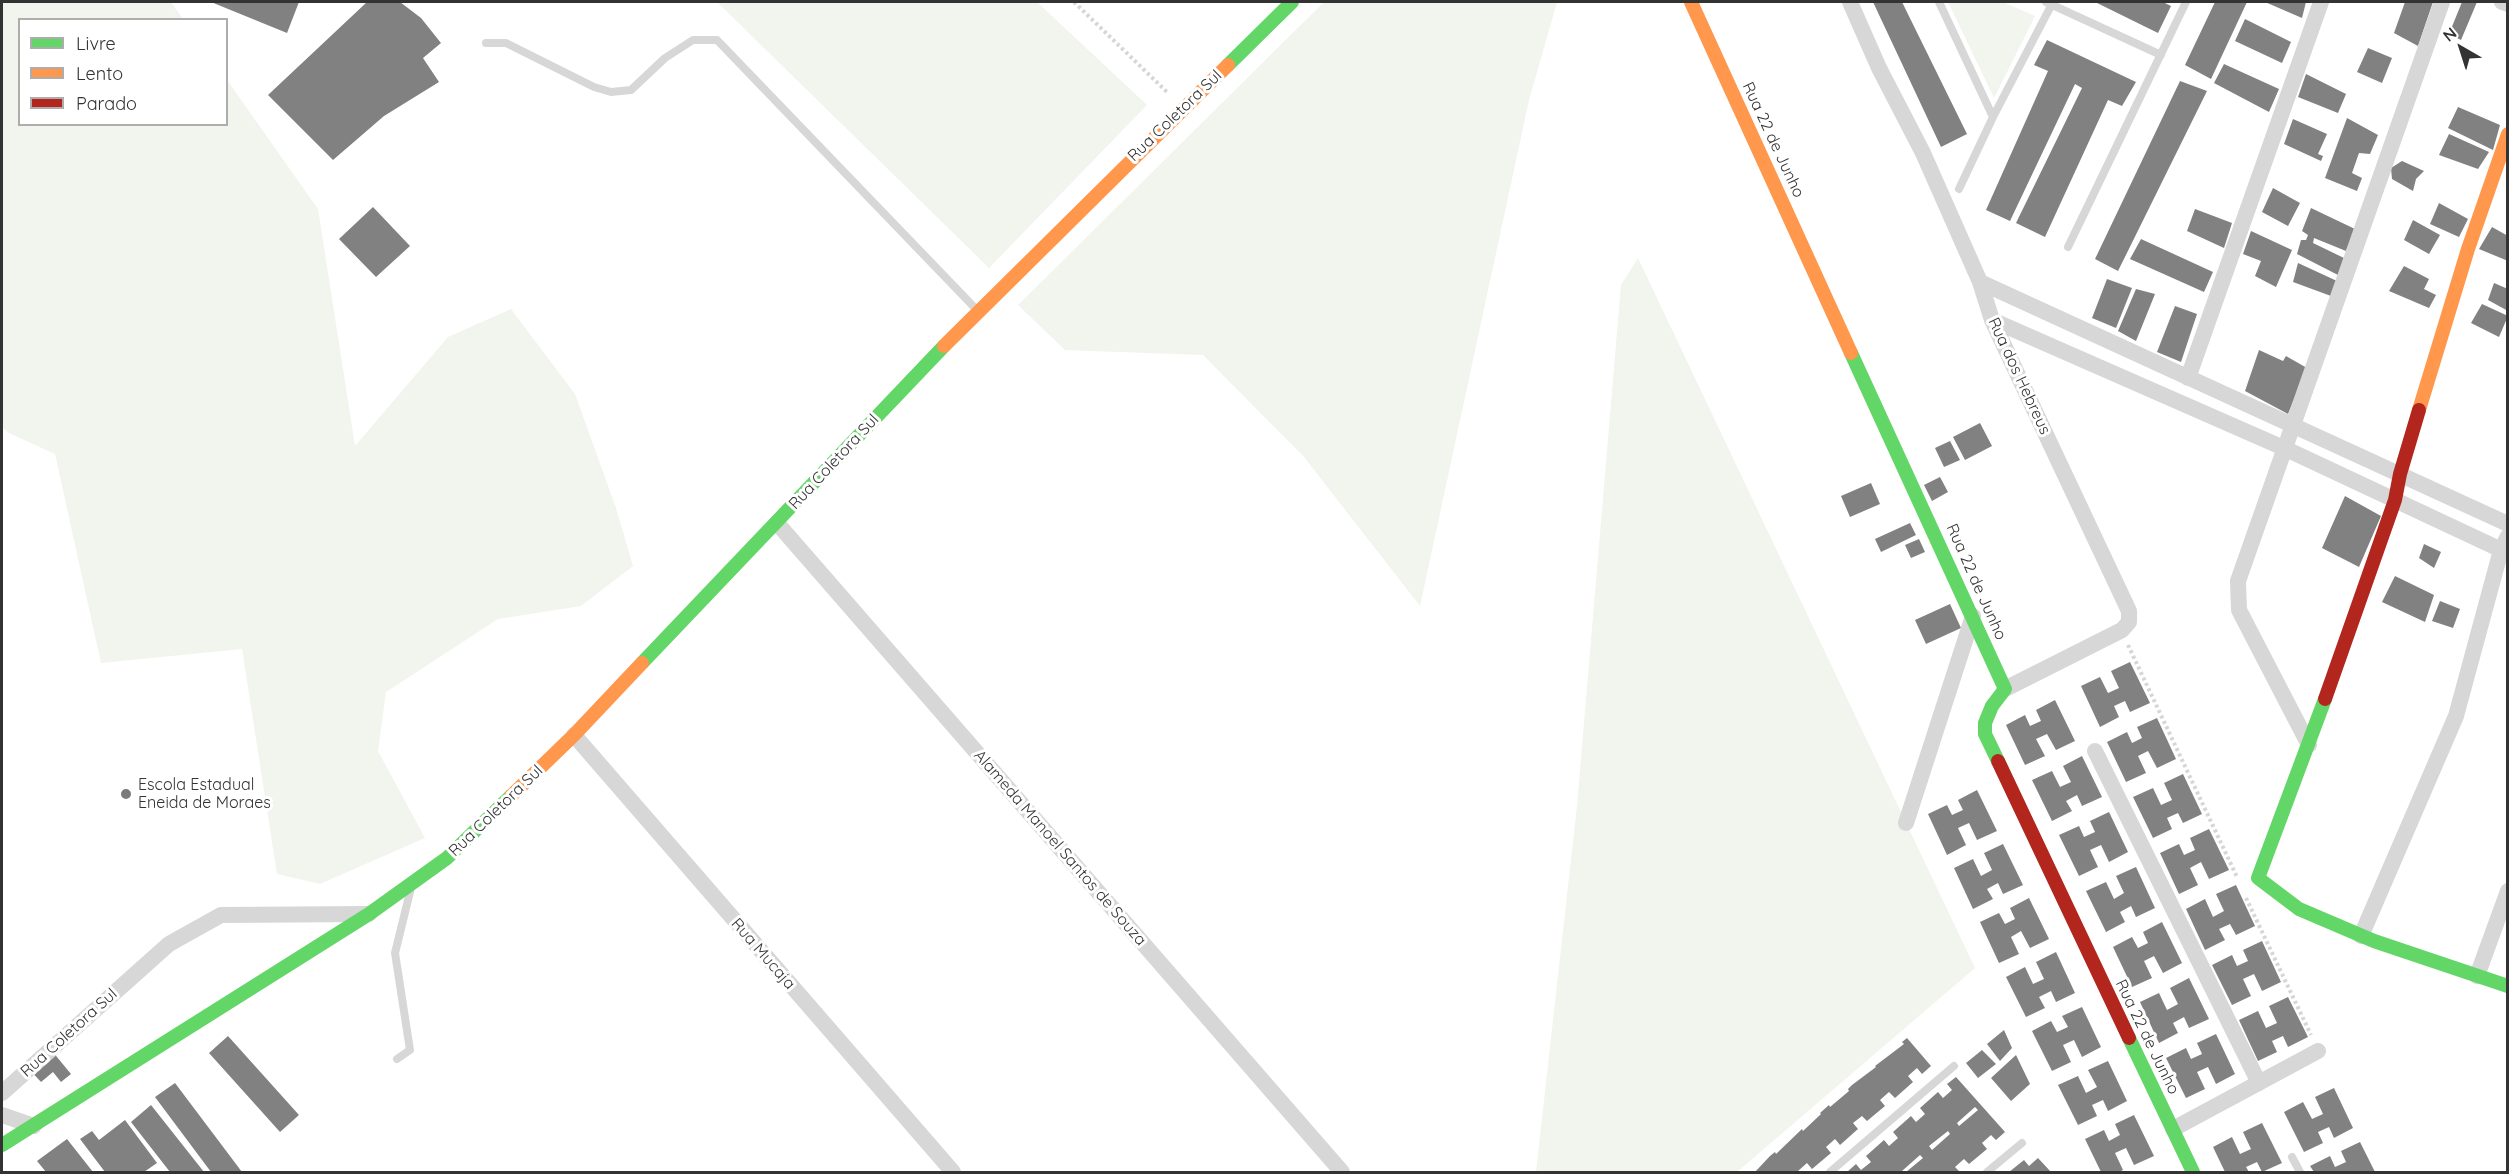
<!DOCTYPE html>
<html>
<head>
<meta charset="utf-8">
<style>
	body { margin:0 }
	#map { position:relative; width:2509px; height:1174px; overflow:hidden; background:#fff; font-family:Quicksand,sans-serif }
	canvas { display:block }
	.frame { position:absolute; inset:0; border:3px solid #333; pointer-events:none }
	.legend { position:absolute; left:18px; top:18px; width:210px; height:108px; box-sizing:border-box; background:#fff; border:2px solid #adadad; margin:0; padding:8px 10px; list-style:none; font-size:18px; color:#333 }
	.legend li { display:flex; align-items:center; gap:12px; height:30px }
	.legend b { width:30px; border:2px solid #adadad }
	.north { position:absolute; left:2431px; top:18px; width:60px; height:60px; -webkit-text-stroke:4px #fff; paint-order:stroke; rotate:321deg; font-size:16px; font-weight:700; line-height:24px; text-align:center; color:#333 }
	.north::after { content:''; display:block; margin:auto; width:21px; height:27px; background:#333; clip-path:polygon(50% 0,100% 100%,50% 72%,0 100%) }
</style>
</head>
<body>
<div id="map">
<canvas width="2509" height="1174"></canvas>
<div class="frame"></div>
<ul class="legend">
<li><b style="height:8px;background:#63d668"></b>Livre</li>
<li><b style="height:8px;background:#ff974d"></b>Lento</li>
<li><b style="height:8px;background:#b3261e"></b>Parado</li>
</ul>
<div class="north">N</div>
</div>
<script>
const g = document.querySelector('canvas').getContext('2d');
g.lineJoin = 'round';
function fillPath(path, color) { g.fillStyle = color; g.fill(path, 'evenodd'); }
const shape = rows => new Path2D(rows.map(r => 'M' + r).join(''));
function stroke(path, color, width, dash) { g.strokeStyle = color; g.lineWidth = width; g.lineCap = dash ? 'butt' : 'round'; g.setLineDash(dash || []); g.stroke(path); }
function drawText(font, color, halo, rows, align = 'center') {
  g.font = font + ' Quicksand,sans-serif'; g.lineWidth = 6; g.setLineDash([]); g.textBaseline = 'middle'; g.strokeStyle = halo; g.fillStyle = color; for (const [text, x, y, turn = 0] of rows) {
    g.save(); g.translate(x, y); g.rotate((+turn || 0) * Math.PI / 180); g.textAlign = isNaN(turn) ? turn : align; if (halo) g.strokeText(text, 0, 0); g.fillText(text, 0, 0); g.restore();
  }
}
fillPath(shape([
	[2,2,171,2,183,19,20,20,20,124,226,124,227,80,318,209,355,446,448,337,511,309,575,394,616,508,633,566,581,606,498,619,386,692,378,751,425,838,320,884,277,874,242,649,101,663,55,454,9,433,2,427],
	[717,2,1037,2,1147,105,989,268],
	[1324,2,1557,2,1529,100,1420,606,1304,457,1203,355,1065,350,1018,305],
	[1948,2,2003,2,2035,16,1994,98],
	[1638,258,1975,968,1737,1172,1536,1172,1577,806,1621,285]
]), '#f1f5ed');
fillPath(shape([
	[211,2,299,2,287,33],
	[367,2,400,2,421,18,441,43,423,58,439,82,384,116,333,160,268,95],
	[1873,2,1902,2,1967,134,1941,147],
	[2095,2,2163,2,2171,6,2158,33],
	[2215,2,2247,2,2211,79,2185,65],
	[2265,2,2306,2,2302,18],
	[2405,2,2433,2,2418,46,2394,33],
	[2462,2,2477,2,2461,40,2449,34],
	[2245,19,2291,42,2282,63,2235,41],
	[2047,40,2136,82,2122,106,2108,100,2045,237,2016,223,2082,88,2075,84,2010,221,1986,210,2048,71,2034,65],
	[2368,48,2392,58,2382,83,2357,72],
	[2224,64,2279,89,2269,112,2214,83],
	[2306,74,2346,94,2338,113,2298,97],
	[2180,81,2207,91,2118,271,2095,259],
	[2458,107,2500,125,2493,150,2448,128],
	[2347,118,2378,135,2370,154,2359,153,2352,173,2362,178,2357,191,2325,178],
	[2293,119,2327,134,2318,154,2323,156,2321,161,2284,144],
	[2449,134,2489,152,2478,169,2439,155],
	[2402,161,2424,171,2416,179,2413,191,2392,179,2391,168],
	[2273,188,2300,203,2288,226,2262,212],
	[2439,203,2468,219,2459,237,2430,224],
	[373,207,410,246,376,277,339,239],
	[2311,208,2355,229,2346,251,2314,238,2313,243,2344,258,2338,275,2297,254,2301,240,2306,240,2308,235,2302,231],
	[2195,209,2232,223,2224,248,2187,231],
	[2413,220,2440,235,2429,254,2404,240],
	[2492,227,2508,236,2508,261,2479,249],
	[2251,231,2292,250,2276,287,2255,276,2261,261,2243,254],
	[2141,239,2213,272,2204,292,2130,259],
	[2298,263,2337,281,2331,296,2293,282],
	[2404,266,2429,279,2424,289,2436,295,2429,308,2389,291],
	[2107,279,2132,288,2116,328,2092,318],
	[2494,283,2508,289,2508,311,2488,300],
	[2136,289,2155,294,2136,341,2118,331],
	[2482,304,2508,316,2499,337,2471,323],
	[2175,306,2197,314,2181,362,2157,352],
	[2259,350,2283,361,2286,356,2307,368,2288,414,2245,391],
	[1980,423,1992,446,1965,460,1953,437],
	[1950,441,1960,460,1944,467,1935,448],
	[1940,477,1948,492,1932,501,1924,485],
	[1871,483,1880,504,1850,517,1841,496],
	[2345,496,2381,516,2359,567,2322,548],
	[1910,523,1916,535,1881,552,1875,539],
	[1919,539,1925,552,1911,558,1905,545],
	[2424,544,2441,552,2434,568,2419,558],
	[2395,576,2434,595,2425,622,2382,602],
	[2440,601,2460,609,2453,628,2432,621],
	[1950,604,1961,628,1926,644,1915,620],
	[2130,662,2150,703,2130,712,2125,701,2114,706,2119,717,2100,727,2081,686,2100,677,2108,693,2119,688,2111,671],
	[2055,700,2075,741,2056,750,2047,734,2036,739,2045,756,2025,765,2006,725,2025,715,2030,726,2041,721,2036,710],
	[2157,718,2176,759,2157,768,2148,751,2138,756,2146,773,2126,782,2107,742,2127,732,2132,743,2142,738,2137,727],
	[2082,756,2102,797,2082,806,2077,795,2066,801,2072,811,2052,821,2032,780,2052,771,2060,787,2071,782,2063,766],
	[2183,774,2202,814,2183,823,2178,813,2167,818,2172,829,2153,838,2133,797,2153,788,2161,805,2172,800,2164,783],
	[1977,790,1997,831,1977,840,1969,823,1958,828,1966,845,1947,855,1928,814,1947,805,1952,815,1963,810,1958,800],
	[2109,812,2128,852,2109,862,2101,845,2090,850,2098,867,2079,876,2059,835,2079,826,2084,837,2095,832,2090,821],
	[2209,829,2229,870,2209,879,2201,862,2190,868,2198,885,2179,894,2160,853,2179,844,2184,855,2195,850,2190,838],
	[2003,844,2023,885,2003,894,1998,883,1987,889,1993,899,1973,909,1954,868,1973,859,1981,876,1992,870,1984,853],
	[2136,867,2155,908,2136,917,2131,906,2120,912,2125,922,2106,932,2086,891,2106,882,2114,899,2124,893,2116,876],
	[2236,885,2255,926,2236,935,2230,924,2219,929,2225,940,2205,950,2186,909,2205,899,2213,917,2224,911,2216,894],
	[2029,898,2049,939,2030,948,2021,931,2011,937,2019,954,1999,963,1980,922,1999,913,2005,924,2015,919,2010,908],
	[2162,922,2182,963,2163,973,2154,956,2144,961,2152,978,2132,987,2113,947,2132,937,2138,948,2148,943,2143,932],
	[2262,941,2281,982,2262,991,2254,974,2243,979,2251,996,2232,1005,2212,965,2232,955,2237,966,2248,961,2243,950],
	[2056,952,2075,993,2056,1002,2051,991,2039,997,2045,1008,2026,1017,2006,977,2025,967,2033,984,2044,979,2036,962],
	[2189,978,2209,1019,2189,1028,2184,1017,2173,1023,2178,1033,2159,1043,2140,1002,2159,993,2167,1010,2178,1004,2170,988],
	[2288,997,2308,1037,2288,1047,2283,1036,2272,1041,2277,1052,2258,1061,2239,1020,2258,1011,2266,1028,2277,1023,2269,1006],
	[2082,1007,2101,1047,2082,1057,2074,1040,2063,1045,2071,1062,2052,1071,2032,1031,2051,1021,2057,1032,2068,1027,2062,1016],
	[2004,1030,2012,1048,2000,1061,1987,1044],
	[2216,1034,2235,1074,2216,1084,2208,1067,2197,1072,2205,1089,2186,1098,2166,1058,2186,1048,2191,1059,2202,1054,2197,1043],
	[228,1036,299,1115,280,1132,209,1053],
	[1907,1038,1931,1066,1922,1074,1917,1068,1908,1076,1913,1082,1895,1098,1889,1092,1880,1100,1885,1106,1867,1121,1862,1116,1853,1123,1858,1129,1840,1145,1835,1139,1826,1147,1831,1153,1812,1169,1807,1163,1798,1171,1800,1172,1755,1172,1770,1156,1775,1152,1776,1154,1802,1129,1803,1131,1821,1114,1820,1113,1829,1105,1830,1107,1849,1091,1848,1089,1852,1085,1876,1067,1875,1066,1904,1044,1902,1042],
	[1982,1050,1996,1064,1978,1078,1966,1063],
	[52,1051,71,1074,61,1082,53,1072,41,1082,30,1070],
	[2016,1055,2030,1084,2011,1101,1991,1078],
	[2108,1061,2127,1101,2108,1111,2103,1100,2092,1105,2097,1116,2078,1125,2058,1085,2078,1076,2086,1093,2097,1087,2088,1070],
	[1956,1077,2005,1132,1996,1140,1991,1135,1982,1143,1987,1149,1969,1164,1964,1159,1955,1167,1960,1172,1906,1172,1923,1158,1920,1155,1902,1171,1904,1172,1847,1172,1856,1164,1861,1170,1871,1162,1866,1156,1884,1140,1889,1146,1898,1138,1893,1132,1911,1116,1916,1122,1925,1114,1920,1108,1938,1092,1943,1098,1952,1090,1947,1084],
	[1975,1107,1978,1110,1959,1126,1957,1123],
	[1948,1131,1950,1134,1932,1150,1929,1146],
	[175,1083,242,1172,211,1172,155,1097],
	[2334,1088,2353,1128,2334,1138,2329,1127,2318,1132,2323,1143,2304,1152,2284,1112,2303,1102,2312,1119,2323,1114,2315,1097],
	[151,1105,204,1172,170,1172,131,1122],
	[2134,1115,2154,1156,2134,1165,2126,1148,2115,1153,2123,1170,2119,1172,2101,1172,2085,1139,2104,1130,2109,1141,2120,1135,2115,1124],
	[125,1120,157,1163,144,1172,105,1172,80,1139,92,1131,99,1140],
	[2262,1123,2282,1163,2262,1172,2257,1162,2246,1167,2249,1172,2225,1172,2213,1147,2232,1137,2240,1154,2251,1149,2243,1132],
	[67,1139,93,1172,46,1172,37,1161],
	[2360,1142,2375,1172,2314,1172,2310,1166,2330,1156,2335,1167,2346,1162,2341,1151],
	[2038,1158,2051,1172,2009,1172,2024,1160,2029,1166]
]), '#818181');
stroke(shape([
	[1074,2,1168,93],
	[2128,645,2237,877],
	[2246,898,2311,1035]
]), '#d6d6d6', 4, [3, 3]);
stroke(shape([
	[1939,2,1993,117],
	[2046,2,2161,55],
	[486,43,506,43,594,87,611,92,631,90,665,58,693,40,717,40,975,308],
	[1959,189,1993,117,2053,2],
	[2068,247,2186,2],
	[397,1059,410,1050,395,953,410,892],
	[2292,1157,2300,1172],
	[1830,1172,1954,1066],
	[1987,1172,2022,1143]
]), '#d7d7d7', 8);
stroke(shape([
	[1850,2,1879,68,1923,153,1980,282,1992,320,2129,611,2129,622,2122,630,2005,689],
	[2502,2,2508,4],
	[1980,282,2508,524],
	[1992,320,2286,449,2508,553],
	[2188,378,2321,2],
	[777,523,1342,1172],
	[574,735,953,1172],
	[2309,745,2239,610,2238,581,2442,2],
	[2095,751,2259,1083],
	[1906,823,1973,616],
	[2361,936,2456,716,2501,550,2508,536],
	[2477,976,2508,891],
	[2,1093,169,944,221,915,369,914],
	[2,1115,34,1126],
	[2173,1129,2318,1051]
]), '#d7d7d7', 16);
stroke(shape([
	[1228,65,1292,2],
	[1851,353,2005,689,1992,706,1985,723,1985,734,1998,761],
	[642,663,944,346],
	[2325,699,2258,878,2299,909,2374,941,2508,986],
	[2129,1038,2193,1172],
	[2,1145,369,914,447,858,511,796]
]), '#63d668', 14);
stroke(shape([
	[1691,2,1851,353],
	[944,346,1228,65],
	[2419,410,2468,249,2508,134],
	[511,796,574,735,642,663]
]), '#ff974d', 14);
stroke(shape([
	[2325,699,2395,500,2400,474,2419,410],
	[1998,761,2129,1038]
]), '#b3261e', 14);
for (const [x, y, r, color] of [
	[126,794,6,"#7a7a7a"]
]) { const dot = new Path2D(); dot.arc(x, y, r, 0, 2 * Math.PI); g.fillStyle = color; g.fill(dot); stroke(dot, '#fff', 2); }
drawText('16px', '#333', '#fff', [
	["Rua Coletora Sul",1175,116,-44],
	["Rua 22 de Junho",1773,140,65],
	["Rua dos Hebreus",2019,376,65],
	["Rua Coletora Sul",834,462,-47],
	["Rua 22 de Junho",1976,582,66],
	["Rua Coletora Sul",496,811,-44],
	["Alameda Manoel Santos de Souza",1060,848,49],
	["Rua Mucaja",763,954,49],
	["Rua Coletora Sul",69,1033,-42],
	["Rua 22 de Junho",2147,1037,64]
]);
drawText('16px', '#333', '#fff', [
	["Escola Estadual",138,785],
	["Eneida de Moraes",138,803]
], 'left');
</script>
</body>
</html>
